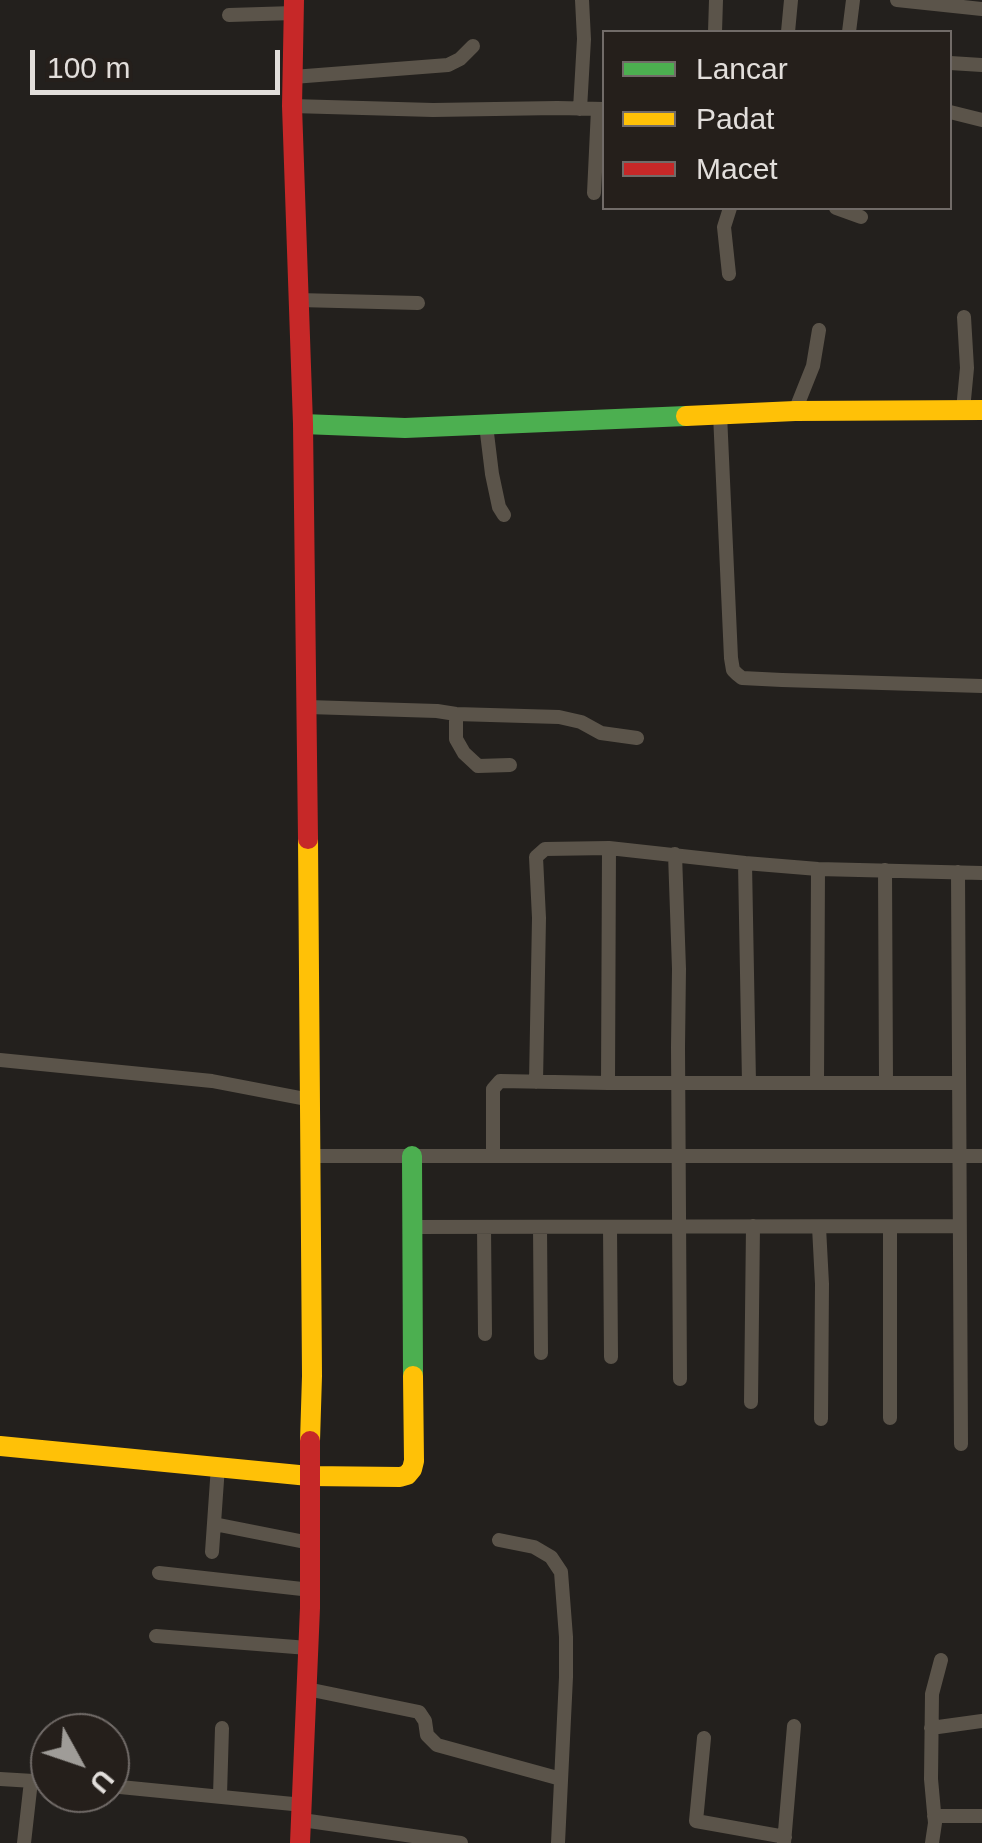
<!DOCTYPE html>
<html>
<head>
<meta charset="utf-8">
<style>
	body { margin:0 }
	#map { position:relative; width:982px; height:1843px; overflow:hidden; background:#23201d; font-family:Arial,sans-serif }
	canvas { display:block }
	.legend { position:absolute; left:602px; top:30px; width:350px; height:180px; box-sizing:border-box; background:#251f1b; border:2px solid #716b68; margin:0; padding:12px 18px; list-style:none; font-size:30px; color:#e2dedb }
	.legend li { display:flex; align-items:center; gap:20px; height:50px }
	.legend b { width:50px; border:2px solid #716b68 }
	.north { position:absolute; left:30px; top:1713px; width:100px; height:100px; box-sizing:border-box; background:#251f1b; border:2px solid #716b68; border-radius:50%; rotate:130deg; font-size:28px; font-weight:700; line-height:40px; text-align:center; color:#e2dedb }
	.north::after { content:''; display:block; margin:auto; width:35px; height:45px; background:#9f9c98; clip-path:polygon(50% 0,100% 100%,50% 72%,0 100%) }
	.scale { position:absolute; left:30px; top:50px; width:250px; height:45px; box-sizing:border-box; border:5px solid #e2dedb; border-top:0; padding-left:12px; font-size:30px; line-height:35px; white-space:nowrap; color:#e2dedb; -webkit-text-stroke:8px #251f1b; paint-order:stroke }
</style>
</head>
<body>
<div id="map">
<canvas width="982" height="1843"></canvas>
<ul class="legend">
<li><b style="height:12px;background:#4caf50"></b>Lancar</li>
<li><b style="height:12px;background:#ffc107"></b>Padat</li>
<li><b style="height:12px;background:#c62828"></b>Macet</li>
</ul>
<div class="north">U</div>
<div class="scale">100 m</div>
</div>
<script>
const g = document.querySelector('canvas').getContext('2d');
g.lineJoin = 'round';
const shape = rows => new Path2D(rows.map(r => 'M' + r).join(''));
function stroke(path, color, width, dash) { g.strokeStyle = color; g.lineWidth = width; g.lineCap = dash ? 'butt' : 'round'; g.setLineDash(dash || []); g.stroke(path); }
stroke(shape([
	[897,0,982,9],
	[229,15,294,13],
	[715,32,716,0],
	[788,32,791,0],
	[849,32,853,0],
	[950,63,982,65],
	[293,77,448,65,460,59,473,46],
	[292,106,433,110,557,108,604,109],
	[580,109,584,39,582,0],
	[950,112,982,120],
	[594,193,598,109],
	[836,208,861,217],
	[729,274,724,227,730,208],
	[298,300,418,303],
	[963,410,967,368,964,317],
	[795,411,813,366,819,330],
	[720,414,731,658,733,670,737,674,742,678,782,680,982,686],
	[486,425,492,474,499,507,504,515],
	[308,707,437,711,456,714,559,717,581,722,601,733,637,738],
	[456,714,456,739,464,753,478,766,510,765],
	[675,854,679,969,678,1047,680,1379],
	[745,863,818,869,982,873],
	[885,870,886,1082],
	[958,872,961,1444],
	[0,1060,212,1081,311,1100],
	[536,1082,539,918,536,857,545,849,609,848,745,863,749,1083],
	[608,1083,609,848],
	[817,1083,818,869],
	[311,1156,982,1156],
	[493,1156,493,1089,500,1081,608,1083,959,1083],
	[412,1227,959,1226],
	[484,1227,485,1334],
	[540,1227,541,1353],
	[610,1227,611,1357],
	[819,1227,822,1284,821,1419],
	[751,1402,753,1226],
	[890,1418,890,1227],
	[214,1524,310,1543],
	[499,1540,534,1547,551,1557,561,1572,566,1637,566,1677,558,1843],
	[212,1552,218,1466],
	[159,1573,311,1590],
	[156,1636,308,1648],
	[307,1689,419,1712,425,1721,427,1735,437,1745,561,1779],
	[931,1728,982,1721],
	[704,1738,696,1821,785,1837],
	[0,1779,50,1782],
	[110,1786,303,1805],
	[220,1795,222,1728],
	[934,1816,982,1816],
	[302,1820,461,1843],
	[24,1843,31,1781],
	[784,1843,794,1726],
	[932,1843,935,1823,931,1779,932,1694,941,1660]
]), '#5b544a', 14);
stroke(shape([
	[303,424,405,428,686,416],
	[412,1156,413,1376]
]), '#4caf50', 20);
stroke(shape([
	[686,416,795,411,982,410],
	[308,839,312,1376,310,1441],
	[0,1446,309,1476,400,1477,407,1475,412,1469,414,1461,413,1376]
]), '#ffc107', 20);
stroke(shape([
	[294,0,292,106,303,424,308,839],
	[300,1843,310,1608,310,1441]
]), '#c62828', 20);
</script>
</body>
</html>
